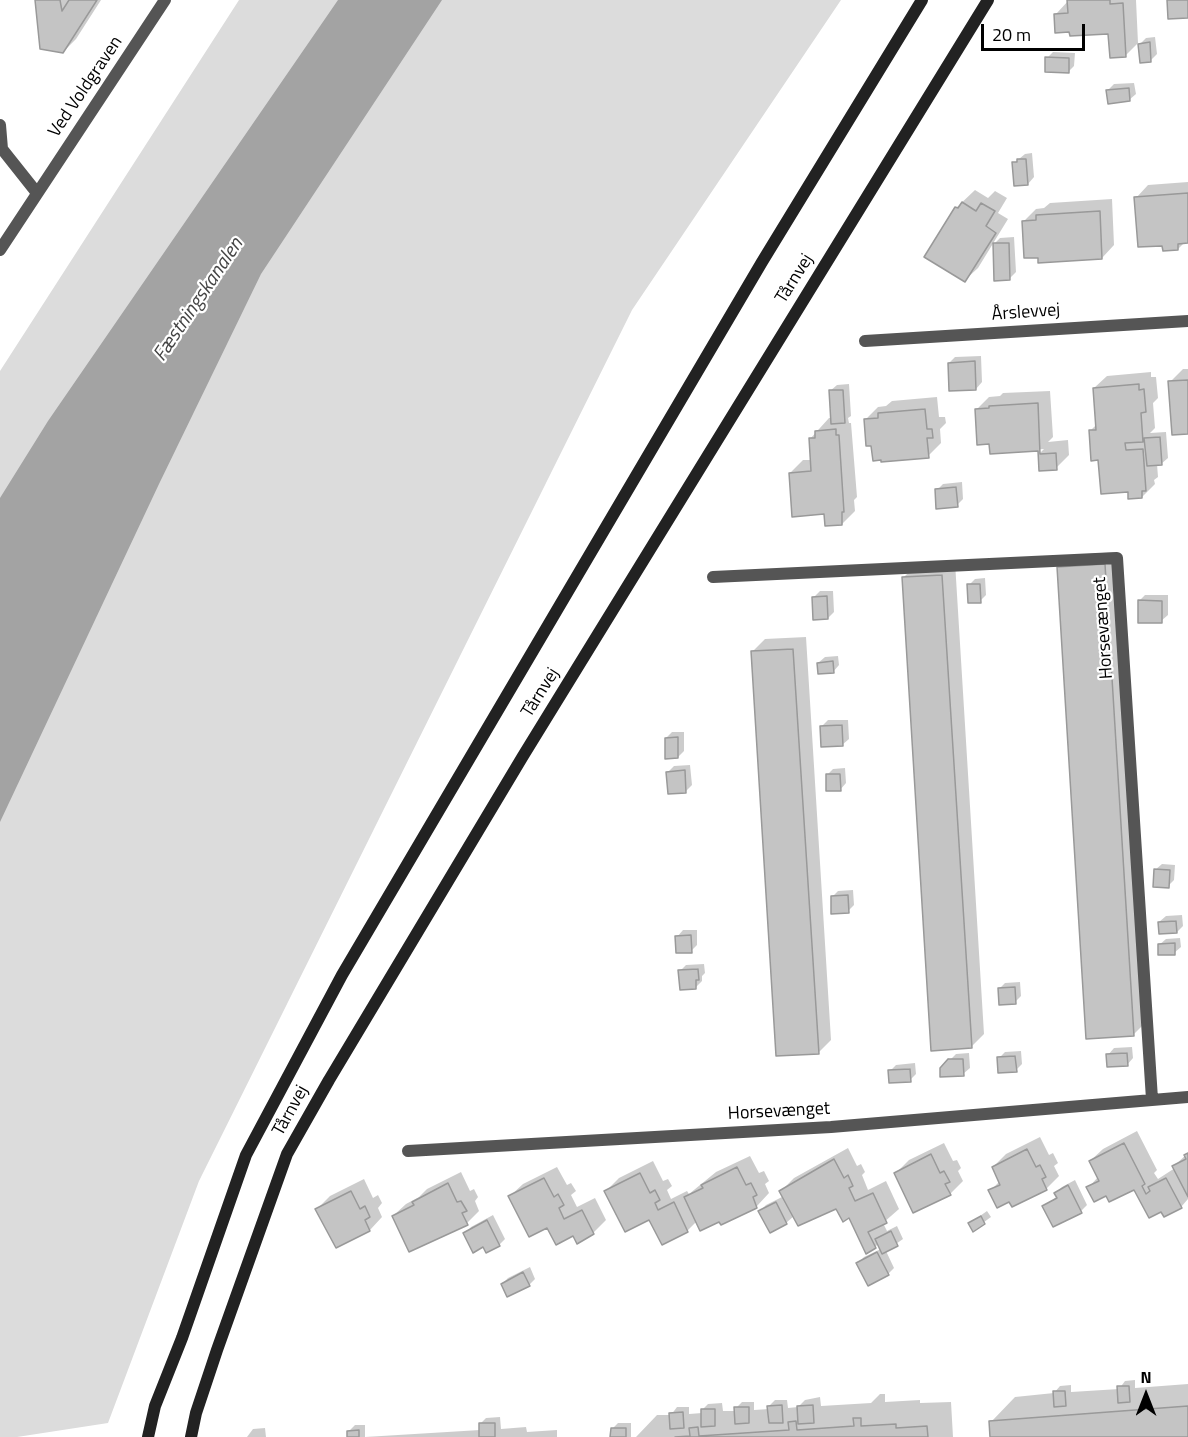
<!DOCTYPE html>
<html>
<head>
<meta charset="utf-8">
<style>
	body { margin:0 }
	#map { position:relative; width:1188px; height:1437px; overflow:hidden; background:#fff; font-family:"Titillium Web",sans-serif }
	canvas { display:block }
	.north { position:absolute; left:1116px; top:1365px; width:60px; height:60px; -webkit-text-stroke:4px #fff; paint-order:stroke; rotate:0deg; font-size:16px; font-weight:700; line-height:24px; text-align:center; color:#000 }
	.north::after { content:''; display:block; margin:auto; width:21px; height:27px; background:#000; clip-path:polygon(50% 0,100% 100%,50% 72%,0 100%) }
	.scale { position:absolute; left:981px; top:24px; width:104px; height:27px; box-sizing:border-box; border:3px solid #000; border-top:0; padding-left:8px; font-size:18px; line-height:21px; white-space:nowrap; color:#000; -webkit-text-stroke:4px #fff; paint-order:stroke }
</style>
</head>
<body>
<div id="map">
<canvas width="1188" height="1437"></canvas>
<div class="north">N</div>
<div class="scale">20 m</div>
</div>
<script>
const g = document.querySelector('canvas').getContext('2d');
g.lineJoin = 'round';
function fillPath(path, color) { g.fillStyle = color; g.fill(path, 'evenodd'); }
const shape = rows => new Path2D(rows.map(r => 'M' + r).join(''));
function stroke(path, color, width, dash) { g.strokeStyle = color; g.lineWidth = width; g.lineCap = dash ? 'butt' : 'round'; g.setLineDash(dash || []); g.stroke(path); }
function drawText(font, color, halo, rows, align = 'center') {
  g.font = font + ' "Titillium Web",sans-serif'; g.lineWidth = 4.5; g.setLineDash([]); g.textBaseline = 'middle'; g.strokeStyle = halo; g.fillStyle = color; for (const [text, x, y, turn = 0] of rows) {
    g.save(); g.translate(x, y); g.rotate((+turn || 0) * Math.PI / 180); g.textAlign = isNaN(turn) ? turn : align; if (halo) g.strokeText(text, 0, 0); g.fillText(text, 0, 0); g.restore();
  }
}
fillPath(shape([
	[239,0,841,0,632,310,199,1181,108,1423,17,1437,0,1437,0,371]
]), '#dcdcdc');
fillPath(shape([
	[338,0,442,0,261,274,159,484,0,822,0,498,48,421]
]), '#a3a3a3');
fillPath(shape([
	[37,0,101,0,76,39,63,52],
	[1069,0,1136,0,1138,43,1125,56,1109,32,1056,14],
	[1155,37,1157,54,1151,60,1140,44,1146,38],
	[1053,52,1075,53,1074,66,1068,72,1047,58],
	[1134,83,1136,94,1129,100,1108,90,1114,84],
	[1032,153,1034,177,1028,184,1014,163,1025,154],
	[1188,182,1188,242,1185,242,1178,249,1136,198,1148,185],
	[975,190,988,198,995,191,1007,198,998,213,1008,219,978,268,965,280,956,208],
	[1112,199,1114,245,1102,258,1039,256,1023,222,1036,209,1044,208,1050,203],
	[1014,237,1016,272,1010,278,994,244,1000,238],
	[981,356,982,382,976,389,949,363,955,357],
	[1183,369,1188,369,1188,432,1170,382],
	[1151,372,1151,377,1156,377,1158,398,1153,403,1155,428,1150,433,1166,432,1168,458,1161,464,1157,464,1158,477,1154,480,1155,484,1142,497,1129,490,1100,458,1090,431,1097,424,1094,388,1107,376],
	[849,384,851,416,848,418,849,423,851,423,857,497,854,500,855,511,842,524,825,513,790,473,803,460,812,460,810,439,829,418,832,418,830,391,837,385],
	[1050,391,1053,437,1048,442,1068,440,1069,455,1056,468,1039,454,1044,449,991,453,991,443,976,410,989,397,1000,396,1003,393],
	[937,397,939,417,945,417,946,423,940,429,941,443,928,456,865,420,878,407,886,406,892,401],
	[962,482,963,499,957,505,937,490,943,484],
	[1117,552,1146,1022,1133,1035,1058,568,1071,555],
	[955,562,984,1034,971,1047,904,577,916,565],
	[985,578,986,595,980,601,969,585,975,579],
	[820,591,833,591,834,612,828,618,814,597],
	[1145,595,1168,595,1168,615,1161,621,1139,601],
	[806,637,831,1040,818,1053,752,652,765,639],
	[838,656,839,665,833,672,818,663,825,657],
	[828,720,848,720,849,739,842,745,822,726],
	[672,732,684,732,684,751,678,757,666,738],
	[690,765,692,785,686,791,668,772,674,766],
	[845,768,846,783,840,790,827,775,833,769],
	[1162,864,1175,865,1174,880,1168,886,1155,870],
	[853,890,854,905,848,911,832,897,838,891],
	[1182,915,1183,926,1177,932,1159,922,1166,916],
	[683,930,697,930,697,945,691,951,677,937],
	[1180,938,1181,947,1174,953,1159,945,1166,939],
	[704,964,705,973,702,976,702,981,696,987,680,971,686,965],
	[1020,982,1021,996,1015,1002,999,989,1005,983],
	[1132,1047,1133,1058,1127,1065,1108,1055,1114,1048],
	[1021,1051,1022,1064,1016,1070,999,1058,1005,1052],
	[969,1053,970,1068,963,1074,942,1068,956,1054],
	[915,1063,916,1074,910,1080,890,1071,896,1065],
	[1137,1131,1157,1170,1154,1173,1158,1179,1175,1168,1174,1166,1188,1153,1188,1199,1181,1207,1161,1210,1135,1188,1107,1194,1088,1188,1098,1177,1090,1161,1103,1149],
	[1040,1137,1049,1155,1053,1153,1058,1163,1054,1166,1059,1176,1046,1189,1013,1205,1010,1200,990,1191,1000,1181,993,1167,1006,1154],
	[944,1143,953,1161,957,1160,961,1168,958,1171,963,1181,950,1194,896,1173,909,1160],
	[848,1148,857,1166,861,1164,865,1172,862,1175,868,1190,886,1181,899,1209,883,1223,887,1231,897,1226,903,1239,886,1251,894,1268,888,1274,858,1263,864,1257,881,1249,879,1244,866,1252,849,1216,837,1207,794,1216,786,1223,760,1211,766,1205,784,1196,781,1191,794,1178],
	[750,1156,759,1173,764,1171,769,1181,765,1184,769,1193,757,1206,721,1223,720,1220,697,1221,688,1230,662,1243,650,1218,606,1191,619,1178,653,1161,663,1181,668,1179,672,1186,667,1190,671,1199,687,1191,689,1194,716,1172],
	[557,1167,567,1185,571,1183,576,1191,571,1195,577,1207,595,1198,606,1220,593,1233,574,1234,547,1226,510,1196,523,1184],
	[461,1172,470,1191,474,1189,478,1197,475,1201,479,1211,467,1223,393,1216,406,1204,419,1197,427,1189],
	[364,1179,373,1198,378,1195,382,1203,378,1208,382,1217,370,1230,336,1246,317,1209,330,1196],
	[1075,1180,1087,1205,1081,1211,1053,1225,1044,1206,1058,1196,1056,1193,1062,1187],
	[987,1211,991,1217,973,1230,970,1223],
	[493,1215,505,1239,499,1245,465,1234,471,1227],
	[530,1267,535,1279,529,1285,502,1284,508,1278],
	[1135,1380,1135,1388,1188,1384,1188,1437,991,1437,991,1422,1015,1397,1054,1393,1060,1386,1071,1385,1071,1392,1119,1389,1125,1381],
	[880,1394,885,1394,885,1402,920,1400,920,1403,951,1402,953,1437,636,1437,657,1415,671,1415,677,1407,689,1407,689,1414,702,1413,702,1410,708,1404,722,1403,723,1411,736,1411,736,1408,742,1402,754,1402,754,1410,769,1409,769,1406,775,1400,787,1400,788,1408,798,1407,805,1400,820,1397,821,1406,871,1403],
	[500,1417,501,1429,526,1427,527,1432,557,1430,557,1437,349,1437,348,1432,355,1425,365,1425,365,1437,480,1430,480,1424,486,1418],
	[618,1423,631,1423,631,1437,612,1437,612,1429],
	[265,1428,266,1437,247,1437,253,1429]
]), '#0003');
const building = shape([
	[35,0,60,0,62,11,69,0,97,0,63,53,40,49,35,0],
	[1067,0,1110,0,1110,4,1123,3,1126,57,1110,58,1108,34,1070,36,1069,32,1055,33,1054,14,1068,13,1067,0],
	[1167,0,1188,0,1188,18,1168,19,1167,0],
	[1150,42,1151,62,1140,63,1138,44,1150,42],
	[1045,57,1069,58,1069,73,1045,72,1045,57],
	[1129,88,1130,101,1108,104,1106,90,1129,88],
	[1017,159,1026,159,1028,185,1014,186,1012,162,1017,162,1017,159],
	[1188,193,1188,243,1178,244,1178,250,1163,251,1162,246,1138,247,1134,197,1188,193],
	[962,202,976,211,981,203,995,211,986,226,996,233,965,282,924,257,955,207,958,208,962,202],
	[1100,211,1102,259,1038,263,1038,258,1024,258,1022,221,1036,220,1036,215,1100,211],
	[993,243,1009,243,1010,280,994,281,993,243],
	[975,361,976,390,949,391,948,363,975,361],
	[1188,380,1188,434,1172,435,1168,381,1188,380],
	[1139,384,1139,390,1144,389,1146,412,1141,413,1143,442,1125,443,1126,450,1143,449,1146,491,1142,491,1142,498,1128,499,1128,492,1101,494,1098,460,1091,461,1089,430,1096,430,1093,388,1139,384],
	[829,390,843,390,845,423,831,424,829,390],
	[1038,403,1040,454,1056,453,1057,470,1039,471,1038,451,990,454,989,444,977,445,975,409,989,408,989,406,1038,403],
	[925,409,927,429,932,429,933,438,927,438,929,458,881,462,881,460,873,461,871,446,866,446,864,419,878,418,878,413,925,409],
	[836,429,836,435,839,435,844,512,842,512,842,525,825,526,824,514,792,517,789,473,811,471,809,438,815,438,815,431,836,429],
	[1160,437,1162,465,1147,466,1144,438,1160,437],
	[956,487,958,507,936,509,935,489,956,487],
	[1105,564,1134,1036,1086,1039,1057,567,1105,564],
	[942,575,972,1048,931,1051,902,577,942,575],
	[967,584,980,584,981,603,968,603,967,584],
	[827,596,828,619,813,620,812,597,827,596],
	[1138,600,1162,601,1162,623,1138,623,1138,600],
	[793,649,819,1054,776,1056,751,651,793,649],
	[833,661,834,673,818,674,817,663,833,661],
	[842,725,843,746,821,747,820,726,842,725],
	[678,737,678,758,665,759,665,738,678,737],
	[685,770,686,793,668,794,666,772,685,770],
	[826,774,840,774,841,791,826,791,826,774],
	[1154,869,1170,870,1169,888,1153,887,1154,869],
	[848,895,849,913,831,914,831,896,848,895],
	[1176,921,1177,933,1159,934,1158,922,1176,921],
	[691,935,692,953,676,953,675,936,691,935],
	[1175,943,1175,955,1158,955,1158,944,1175,943],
	[698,969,699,980,696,980,696,989,680,990,678,970,698,969],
	[1015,987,1016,1004,999,1005,998,988,1015,987],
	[1127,1053,1128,1066,1107,1067,1106,1054,1127,1053],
	[1015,1056,1017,1072,998,1073,997,1057,1015,1056],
	[948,1059,963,1059,964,1076,940,1077,940,1068,948,1059],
	[910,1069,911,1082,889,1083,888,1070,910,1069],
	[1124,1143,1145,1184,1142,1186,1146,1194,1150,1191,1148,1187,1166,1178,1182,1208,1164,1217,1161,1212,1149,1218,1134,1190,1109,1202,1106,1196,1094,1202,1086,1187,1099,1181,1089,1161,1124,1143],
	[1027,1149,1036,1167,1040,1165,1046,1177,1042,1179,1047,1190,1012,1207,1009,1202,997,1208,988,1190,1000,1185,992,1167,1027,1149],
	[1188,1153,1188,1197,1172,1166,1186,1159,1184,1155,1188,1153],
	[931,1154,940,1173,944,1171,950,1182,945,1184,951,1195,913,1213,894,1173,931,1154],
	[834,1159,844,1178,848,1175,853,1186,849,1188,855,1201,873,1193,887,1223,868,1232,876,1248,866,1254,849,1218,843,1222,836,1209,798,1226,779,1191,834,1159],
	[737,1167,746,1185,751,1183,757,1195,753,1197,757,1208,721,1225,719,1222,700,1231,684,1197,703,1188,701,1185,737,1167],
	[640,1173,650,1193,655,1190,660,1200,655,1203,658,1210,674,1202,688,1232,662,1245,649,1220,625,1232,604,1191,640,1173],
	[544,1178,554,1197,558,1194,564,1205,559,1208,564,1219,582,1210,594,1234,577,1244,573,1236,556,1245,547,1228,529,1237,508,1196,544,1178],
	[448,1183,457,1202,461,1201,467,1211,462,1213,468,1225,409,1252,392,1216,414,1205,412,1202,448,1183],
	[1068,1185,1082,1213,1053,1227,1042,1206,1057,1198,1054,1193,1068,1185],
	[351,1191,360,1209,365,1206,370,1217,365,1220,370,1231,336,1248,315,1209,351,1191],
	[776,1202,787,1224,770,1233,758,1211,776,1202],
	[981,1216,985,1224,973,1232,968,1223,981,1216],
	[487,1220,500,1246,486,1253,483,1247,473,1253,463,1233,487,1220],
	[891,1231,898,1246,882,1254,875,1239,891,1231],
	[877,1252,889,1275,868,1286,856,1263,877,1252],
	[523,1272,530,1286,507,1297,501,1284,523,1272],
	[1117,1386,1129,1386,1130,1402,1118,1403,1117,1386],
	[1053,1391,1065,1391,1066,1406,1054,1407,1053,1391],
	[782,1405,783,1423,769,1423,767,1406,782,1405],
	[813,1405,814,1423,798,1424,797,1406,813,1405],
	[1188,1406,1188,1437,990,1437,989,1421,1188,1406],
	[734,1407,749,1407,749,1423,735,1424,734,1407],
	[701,1409,715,1409,715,1426,701,1427,701,1409],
	[683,1412,684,1428,670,1429,669,1413,683,1412],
	[853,1418,861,1418,861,1426,896,1424,896,1428,927,1426,928,1437,675,1437,690,1436,689,1428,698,1427,699,1436,789,1430,788,1422,796,1421,797,1430,854,1426,853,1418],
	[479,1423,495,1423,495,1437,479,1437,479,1423],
	[611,1428,626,1428,626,1437,610,1437,611,1428],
	[359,1430,359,1437,347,1437,347,1431,359,1430]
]);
fillPath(building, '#c4c4c4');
stroke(building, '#999', 1.5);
stroke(shape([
	[0,125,2,149,37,193],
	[0,250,165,0],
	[865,341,1188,321],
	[713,577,1117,558,1152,1099],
	[408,1151,831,1127,1188,1097]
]), '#555', 12);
stroke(shape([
	[148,1437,155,1406,182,1338,246,1155,342,975,762,262,922,0],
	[191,1437,196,1413,217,1350,287,1154,329,1080,523,756,988,0]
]), '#222', 12);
drawText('18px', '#000', '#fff', [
	["Ved Voldgraven",86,87,-56],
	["Tårnvej",795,279,-58],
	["Årslevvej",1026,313,-4],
	["Horsevænget",1104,628,-94],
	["Tårnvej",541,693,-58],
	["Tårnvej",291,1111,-61],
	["Horsevænget",779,1112,-3]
]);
drawText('italic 20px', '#444', '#fff', [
	["Fæstningskanalen",199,300,-56]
]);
</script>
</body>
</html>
